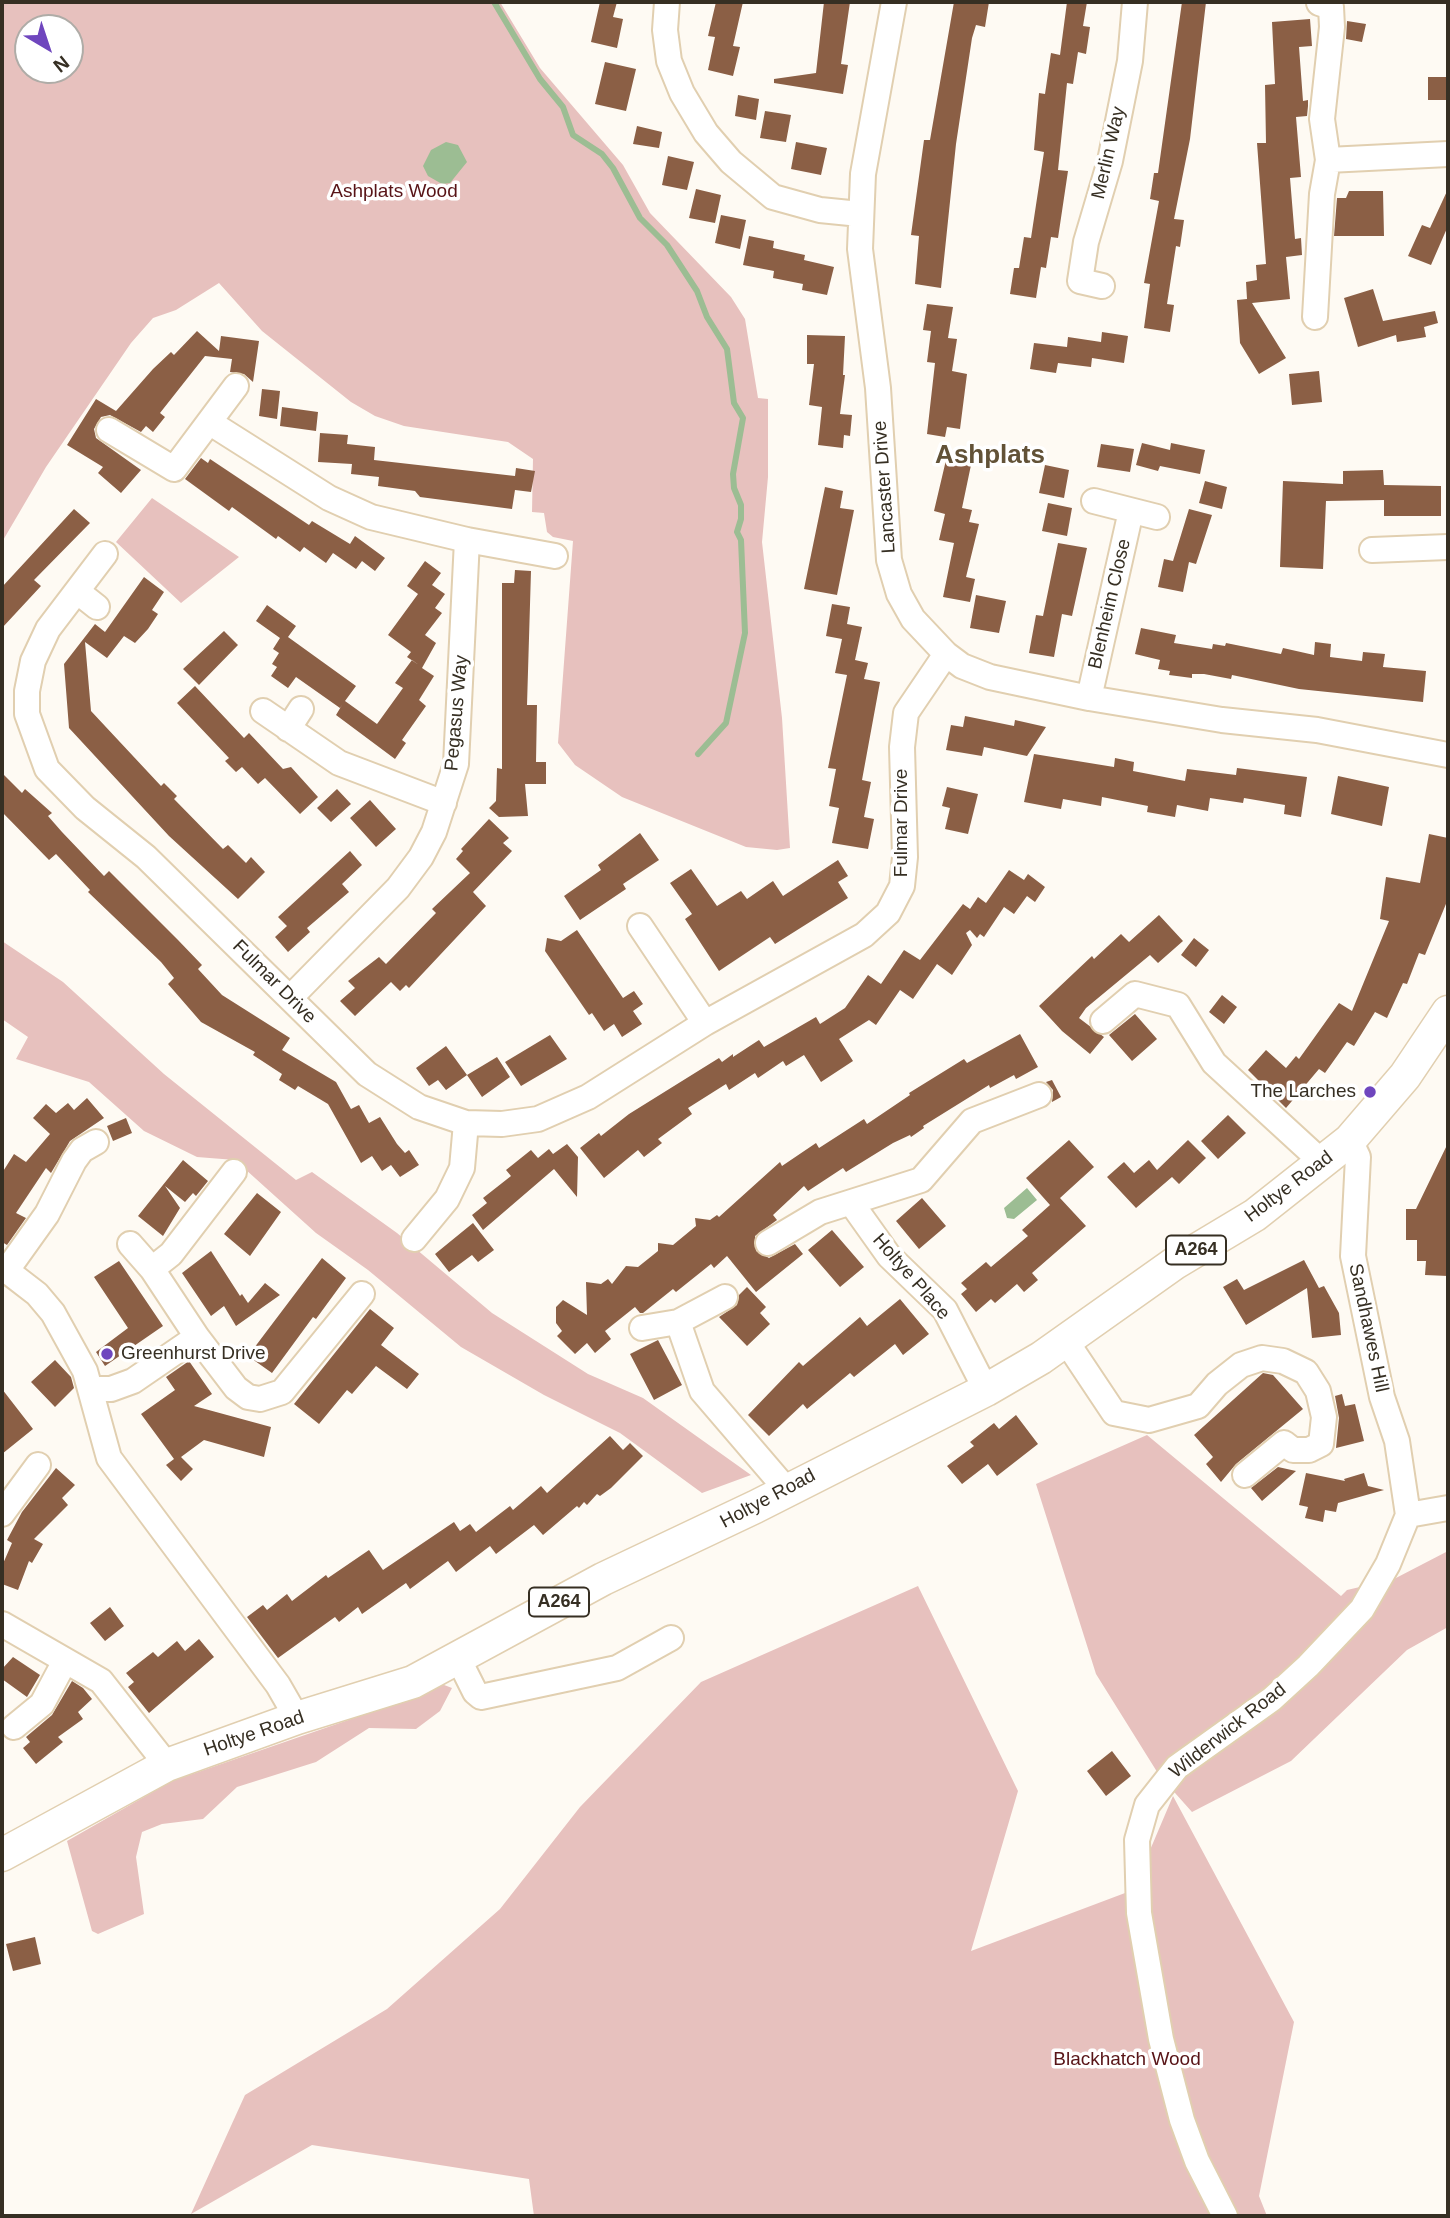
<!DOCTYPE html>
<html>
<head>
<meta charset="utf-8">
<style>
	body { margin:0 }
	#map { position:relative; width:1450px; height:2218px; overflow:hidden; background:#fefaf3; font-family:Arial,sans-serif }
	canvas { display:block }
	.frame { position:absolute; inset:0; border:4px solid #362f23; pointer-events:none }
	.north { position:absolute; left:14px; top:14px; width:70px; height:70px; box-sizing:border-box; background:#fff; border:2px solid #afaca7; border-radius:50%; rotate:141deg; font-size:19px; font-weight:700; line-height:28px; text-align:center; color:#362f23 }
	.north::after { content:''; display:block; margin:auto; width:24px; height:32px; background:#6f46be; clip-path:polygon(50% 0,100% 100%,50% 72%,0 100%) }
</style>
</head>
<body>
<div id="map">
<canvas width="1450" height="2218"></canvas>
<div class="frame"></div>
<div class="north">N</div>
</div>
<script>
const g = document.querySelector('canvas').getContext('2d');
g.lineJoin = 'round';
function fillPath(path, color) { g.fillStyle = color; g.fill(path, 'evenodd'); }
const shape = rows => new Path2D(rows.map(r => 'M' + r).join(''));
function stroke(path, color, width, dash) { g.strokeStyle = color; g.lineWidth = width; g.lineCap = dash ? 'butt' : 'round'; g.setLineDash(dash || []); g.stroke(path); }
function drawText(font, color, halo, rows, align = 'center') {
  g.font = font + ' Arial,sans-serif'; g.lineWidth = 7; g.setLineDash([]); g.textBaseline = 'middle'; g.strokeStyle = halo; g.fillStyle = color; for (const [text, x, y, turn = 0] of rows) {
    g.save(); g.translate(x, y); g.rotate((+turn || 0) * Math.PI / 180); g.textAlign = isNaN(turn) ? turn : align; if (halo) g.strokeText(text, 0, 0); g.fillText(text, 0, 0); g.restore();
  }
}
fillPath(shape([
	[2,2,500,2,540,68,623,165,650,213,731,297,745,319,758,398,768,399,768,477,762,542,782,718,790,848,777,850,746,847,622,797,575,765,558,743,573,541,553,537,547,532,544,513,532,512,533,459,508,442,404,426,375,416,351,402,262,331,219,283,176,310,153,318,131,343,46,467,2,542],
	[28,28,70,28,70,70,28,70],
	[152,498,239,557,181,603,116,542],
	[2,941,63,982,164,1074,296,1180,312,1172,397,1233,492,1313,588,1374,643,1398,751,1475,702,1493,620,1433,544,1395,461,1347,368,1270,316,1233,235,1160,197,1157,144,1131,89,1082,16,1059,28,1037,2,1019],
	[1147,1435,1341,1596,1347,1590,1394,1579,1448,1551,1448,1627,1407,1650,1291,1761,1192,1812,1159,1775,1096,1674,1036,1484],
	[918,1586,1018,1791,971,1951,1133,1890,1173,1796,1294,2022,1259,2196,1267,2216,534,2216,529,2179,312,2145,191,2214,245,2095,387,2009,500,1909,580,1807,701,1682],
	[439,1683,452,1688,440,1711,416,1729,369,1728,316,1762,237,1787,203,1819,162,1824,142,1832,136,1857,144,1914,98,1934,92,1931,67,1841,172,1781,357,1717]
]), '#e7c1be');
fillPath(shape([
	[446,142,458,145,467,162,450,183,442,184,428,176,423,166,431,150],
	[1027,1188,1037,1200,1014,1219,1007,1218,1004,1208]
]), '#9cbd93');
stroke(shape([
	[494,2,540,79,563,107,573,135,602,154,613,168,640,218,667,245,697,291,707,317,727,349,734,403,743,418,733,474,734,488,741,505,741,519,737,532,741,540,745,633,726,723,698,754]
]), '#9cbd93', 6);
fillPath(shape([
	[600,2,617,2,613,17,623,19,617,48,591,42],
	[716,2,743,2,733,46,740,47,733,76,708,70,715,37,708,36],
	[824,2,850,2,841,64,848,65,843,94,774,83,774,79,816,73],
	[954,2,989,2,985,27,976,25,972,38,956,144,941,288,915,284,919,236,911,235,924,140,930,140],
	[1067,2,1087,2,1083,26,1090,27,1086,54,1078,52,1073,84,1067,83,1058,170,1068,171,1058,238,1051,237,1046,268,1041,267,1036,298,1010,294,1014,268,1019,268,1024,237,1031,238,1044,152,1034,150,1039,93,1045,94,1051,53,1060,55],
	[1182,2,1206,2,1190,139,1174,219,1184,220,1180,247,1176,246,1167,304,1174,305,1170,332,1144,328,1150,284,1144,283,1159,201,1150,199,1154,173,1158,173],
	[1310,19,1312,46,1299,47,1303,101,1308,100,1308,106,1307,116,1296,117,1301,177,1290,178,1295,239,1301,238,1302,255,1286,257,1290,299,1252,303,1286,358,1259,374,1240,343,1237,300,1247,299,1246,282,1257,280,1256,265,1266,264,1257,143,1266,143,1265,85,1275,84,1272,22],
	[1347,21,1366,24,1362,42,1346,39],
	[605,62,636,69,626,111,595,104],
	[1428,77,1448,77,1448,100,1428,100],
	[738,95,759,99,756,120,735,116],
	[765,111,791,115,786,142,760,138],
	[637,126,662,132,659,148,633,144],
	[796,142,827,148,821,175,791,169],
	[668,156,694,162,687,190,662,185],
	[696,189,721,195,715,223,689,218],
	[1448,189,1448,226,1431,265,1408,256,1422,225,1430,228],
	[1349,191,1383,191,1384,236,1334,236,1337,198,1346,198],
	[721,215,746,220,740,249,715,243],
	[749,236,774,241,773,248,805,255,804,260,834,267,827,295,802,290,803,284,773,278,774,271,743,265],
	[1373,289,1383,321,1435,311,1438,323,1424,327,1426,337,1397,342,1396,335,1358,347,1344,298],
	[927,304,953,307,948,338,957,339,952,371,967,374,960,429,947,427,945,437,927,434,935,363,927,362,931,331,923,330],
	[197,331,219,351,221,336,259,341,253,382,244,374,230,372,232,359,205,356,160,413,165,417,153,432,146,426,141,432,110,415,101,417,94,429,96,438,141,470,121,493,98,473,103,467,67,445,96,399,116,411,153,369,171,352,174,355],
	[1102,332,1128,336,1124,363,1092,358,1091,367,1058,363,1056,373,1030,369,1034,343,1067,347,1068,337,1101,342],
	[807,335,845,336,843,375,845,375,840,414,852,415,850,436,844,435,843,448,818,445,822,407,809,405,814,364,807,364],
	[1319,371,1322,402,1292,405,1289,374],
	[262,389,280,391,277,419,259,416],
	[282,407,318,412,316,431,280,426],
	[320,433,348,435,347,444,375,447,374,460,515,476,516,468,535,471,531,492,515,490,512,509,420,497,415,491,378,486,379,477,351,474,352,464,318,462],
	[1142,443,1170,450,1171,443,1205,450,1200,474,1160,466,1158,471,1136,465],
	[1101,444,1134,449,1130,472,1097,467],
	[201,458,208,463,210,459,309,525,312,521,350,544,355,536,385,558,375,571,362,561,356,569,333,553,326,563,304,547,300,552,278,536,276,539,232,507,229,511,185,479],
	[946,460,971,465,962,508,972,510,969,522,979,524,966,577,975,579,970,602,943,597,954,543,939,540,945,514,934,511],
	[1045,465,1069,470,1064,498,1039,493],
	[1383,470,1384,485,1441,486,1441,516,1384,516,1384,500,1326,501,1323,569,1280,567,1283,481,1343,484,1343,471],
	[1205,481,1227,487,1222,509,1199,503],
	[825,487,843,491,840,508,854,510,837,595,804,589],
	[1048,503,1072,508,1067,536,1042,531],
	[74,509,90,523,34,580,41,586,2,628,2,587],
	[1189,509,1212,515,1196,564,1189,562,1183,592,1158,587,1164,559,1173,561],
	[1058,543,1087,548,1072,616,1062,614,1054,657,1029,653,1036,615,1043,616],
	[425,561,441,573,432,585,445,594,435,608,442,613,425,635,436,643,422,668,434,676,419,700,426,706,402,740,406,743,395,759,336,715,342,705,340,708,296,677,288,688,271,676,277,667,272,664,279,653,273,649,280,638,256,621,267,605,296,626,288,637,356,686,345,701,377,724,403,688,395,683,412,660,419,665,407,657,411,652,388,635,418,594,407,586],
	[515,570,531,571,527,705,537,705,536,762,546,762,546,784,525,784,528,816,499,817,489,808,496,801,497,768,502,769,502,583,514,583],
	[144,577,164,592,152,610,158,614,148,629,135,643,124,636,107,658,85,642,91,711,161,786,164,783,177,796,174,799,223,849,228,845,246,863,251,857,265,872,238,899,169,836,69,728,64,664,95,624,105,632],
	[976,595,1006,601,999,633,970,628],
	[832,604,850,607,847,624,862,627,855,660,868,663,864,679,880,682,862,780,871,782,864,817,874,819,868,849,832,843,839,808,829,806,836,769,828,768,847,675,835,673,842,639,826,636],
	[1141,628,1176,635,1174,643,1212,649,1213,644,1225,646,1226,643,1281,654,1283,648,1314,655,1315,642,1331,644,1330,657,1362,661,1363,652,1385,654,1383,667,1426,671,1423,702,1299,689,1232,675,1231,679,1204,674,1192,674,1192,678,1169,675,1170,671,1158,669,1160,660,1135,654],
	[224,631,238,645,199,685,183,669],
	[195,686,244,738,249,733,283,769,291,767,318,797,300,814,265,778,258,784,242,767,236,772,225,761,229,758,177,703],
	[965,716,1014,726,1015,720,1046,727,1027,756,984,747,982,756,946,750,951,725,963,727],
	[1034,754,1114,767,1115,758,1134,762,1133,771,1185,781,1187,769,1236,775,1237,768,1307,777,1301,817,1284,814,1285,805,1244,798,1243,803,1210,798,1208,811,1177,805,1175,817,1147,812,1148,806,1102,797,1101,806,1063,799,1061,809,1024,802],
	[2,773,22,793,25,789,52,813,48,816,62,832,104,876,109,871,178,940,202,965,198,969,222,995,290,1038,282,1050,336,1082,351,1109,359,1105,369,1123,380,1117,397,1144,405,1153,409,1150,419,1165,400,1177,391,1165,382,1171,372,1156,361,1163,328,1104,298,1086,295,1090,279,1080,282,1074,253,1055,255,1052,201,1022,168,984,174,978,161,962,88,892,90,890,56,854,49,860,2,812],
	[1338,776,1389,787,1382,826,1331,814],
	[947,787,978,794,968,834,945,829,950,808,942,806],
	[337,789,351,804,331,822,317,808],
	[370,800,396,829,376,847,350,818],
	[489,819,509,838,503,843,512,851,473,892,486,906,409,988,406,985,400,991,391,982,355,1016,340,1001,355,988,348,981,379,957,386,964,436,913,432,909,470,873,456,859,463,851,461,849],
	[640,833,659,860,623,884,626,889,580,920,564,896,601,870,598,865],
	[1429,834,1448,838,1448,899,1425,955,1419,953,1407,984,1403,983,1387,1018,1375,1012,1354,1046,1347,1042,1325,1073,1319,1069,1286,1108,1248,1070,1266,1050,1286,1068,1296,1056,1299,1059,1339,1003,1352,1011,1389,921,1380,919,1386,877,1420,883],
	[350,851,362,865,342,884,349,892,307,928,310,932,288,952,275,937,287,926,278,917],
	[838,860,848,876,838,882,848,898,775,944,770,937,719,971,685,919,692,914,670,883,691,869,717,906,741,891,747,899,773,881,783,896],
	[1009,870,1024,880,1028,874,1045,887,1035,902,1027,896,1014,914,1004,907,984,937,980,934,977,938,970,930,966,933,972,945,952,975,937,964,913,999,900,990,876,1025,869,1020,839,1039,853,1061,821,1082,804,1055,786,1066,783,1061,758,1078,755,1073,729,1090,726,1084,688,1108,692,1114,658,1139,662,1143,644,1157,638,1150,604,1178,580,1148,599,1133,601,1136,629,1114,719,1058,722,1062,733,1054,733,1057,759,1040,764,1047,816,1017,820,1024,845,1008,868,975,881,984,904,950,920,960,963,904,970,909,978,897,986,903],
	[1159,915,1183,941,1158,963,1150,955,1086,1008,1079,1018,1104,1037,1090,1054,1062,1031,1039,1006,1092,956,1094,959,1121,934,1129,942],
	[577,930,623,998,634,991,643,1004,633,1011,642,1024,622,1037,614,1024,604,1031,592,1013,589,1015,545,951,547,938,561,941],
	[1194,938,1209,950,1196,967,1181,955],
	[1222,995,1237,1007,1224,1024,1209,1012],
	[1135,1014,1157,1039,1132,1061,1109,1035],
	[1020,1034,1038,1067,1016,1079,1014,1075,990,1088,989,1085,923,1126,924,1128,911,1137,910,1135,893,1143,846,1172,843,1168,808,1191,804,1186,773,1215,777,1220,755,1236,756,1251,769,1258,795,1244,803,1254,756,1292,727,1256,714,1268,711,1264,676,1292,673,1289,643,1313,640,1313,635,1307,605,1331,611,1339,595,1353,587,1343,575,1354,557,1336,562,1331,556,1323,556,1307,563,1300,587,1315,586,1282,601,1284,608,1279,612,1284,626,1266,638,1267,658,1251,658,1243,673,1245,696,1226,695,1218,710,1220,717,1215,719,1217,780,1162,782,1166,816,1143,819,1148,864,1119,867,1124,910,1095,909,1093,964,1059,967,1063],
	[550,1035,567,1059,521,1086,505,1062],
	[446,1046,467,1075,446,1090,438,1080,429,1086,416,1068],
	[497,1057,510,1077,482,1097,467,1075],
	[1052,1080,1061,1097,1052,1102,1053,1090,1046,1082],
	[87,1098,104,1118,70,1141,51,1173,46,1168,16,1213,26,1218,7,1245,2,1242,2,1173,14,1154,26,1162,50,1134,33,1118,46,1104,56,1113,68,1103,74,1110],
	[1228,1115,1246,1133,1218,1159,1201,1141],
	[126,1118,132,1133,113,1141,107,1126],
	[1069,1140,1094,1167,1060,1198,1086,1226,1032,1273,1038,1280,1024,1292,1017,1284,995,1303,991,1299,976,1312,961,1294,967,1289,961,1283,986,1262,991,1267,1028,1236,1022,1230,1050,1205,1026,1178],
	[1188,1140,1206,1158,1179,1184,1172,1177,1136,1208,1107,1177,1124,1162,1134,1173,1149,1160,1157,1170],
	[1448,1143,1448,1276,1425,1275,1426,1261,1417,1261,1417,1240,1406,1240,1406,1209,1416,1209],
	[567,1144,578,1157,577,1197,554,1169,483,1230,472,1215,487,1203,483,1198,511,1176,506,1170,531,1150,538,1158,549,1149,553,1154],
	[183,1160,208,1181,196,1196,193,1193,185,1202,165,1186,180,1208,163,1236,138,1216],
	[257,1193,281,1212,250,1256,224,1234],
	[922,1198,946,1226,919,1249,896,1221],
	[473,1223,494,1250,478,1262,472,1255,449,1272,435,1254],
	[832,1230,864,1267,840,1287,808,1250],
	[211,1251,240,1296,242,1294,248,1303,265,1283,280,1295,236,1326,224,1306,211,1316,182,1273],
	[322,1258,346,1278,316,1319,313,1317,272,1373,248,1356],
	[1304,1260,1319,1288,1324,1286,1339,1313,1341,1335,1312,1338,1307,1288,1246,1325,1223,1287,1237,1279,1244,1290],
	[119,1261,163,1326,105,1366,96,1352,128,1328,94,1277],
	[747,1287,766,1307,760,1313,770,1324,747,1346,719,1317,737,1305,739,1295],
	[900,1299,929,1334,903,1355,895,1344,854,1377,850,1373,807,1409,803,1404,769,1436,748,1415,799,1362,803,1366,860,1317,867,1326],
	[370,1309,394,1328,381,1345,419,1374,407,1389,376,1366,352,1394,347,1390,319,1424,294,1404],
	[658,1340,682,1385,654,1400,630,1354],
	[55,1360,71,1377,74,1388,55,1407,31,1382],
	[189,1361,212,1394,194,1406,271,1427,264,1457,204,1440,181,1457,193,1469,181,1481,166,1465,174,1459,141,1414,175,1390,166,1377],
	[1263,1373,1273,1375,1303,1409,1236,1464,1221,1482,1206,1464,1213,1457,1194,1435],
	[2,1389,33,1429,2,1454],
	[1342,1394,1345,1406,1355,1404,1364,1441,1336,1448,1339,1418,1335,1396],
	[1016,1415,1038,1444,997,1476,988,1464,962,1484,947,1466,974,1446,970,1442,994,1423,999,1429],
	[610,1436,623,1450,630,1443,643,1456,611,1488,600,1496,597,1494,587,1505,584,1502,579,1508,577,1506,543,1535,534,1525,496,1554,490,1546,456,1572,448,1561,410,1589,406,1583,362,1614,358,1607,339,1622,335,1617,278,1658,247,1617,263,1605,267,1610,287,1594,292,1601,326,1575,328,1578,369,1550,383,1570,454,1522,460,1531,470,1524,476,1532,510,1506,513,1510,541,1486,547,1493],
	[1278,1467,1296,1471,1262,1501,1251,1488],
	[56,1468,75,1485,62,1498,68,1505,34,1539,43,1544,32,1563,29,1561,18,1590,2,1584,2,1566,12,1543,7,1540,22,1512],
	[1306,1473,1345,1481,1344,1479,1364,1473,1368,1486,1384,1490,1338,1503,1336,1512,1325,1510,1323,1522,1305,1518,1308,1507,1299,1505],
	[110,1607,124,1626,105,1641,90,1623],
	[199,1639,214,1657,149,1713,128,1687,134,1682,126,1673,153,1652,158,1657,177,1641,185,1651],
	[13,1657,40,1675,27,1697,2,1679,2,1669],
	[72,1681,83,1688,92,1699,78,1712,83,1719,58,1737,63,1742,36,1764,23,1748,30,1742,26,1737,52,1715],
	[1112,1751,1131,1776,1106,1796,1087,1771],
	[35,1937,41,1964,13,1971,6,1944]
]), '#8b5f45');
const minor = shape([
	[667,2,665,30,669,61,682,93,706,133,731,162,773,197,820,210,860,214],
	[894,2,863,174,860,249,878,388,889,560,899,594,913,619,946,654,962,666,990,677,1089,698,1222,720,1317,730,1448,755],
	[1328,160,1448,154],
	[1102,286,1080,281,1086,242,1110,161,1130,61,1135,2],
	[1315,317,1322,194,1328,160,1322,119,1332,27,1331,7,1319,3],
	[209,422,329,498,371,517,467,540,555,556],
	[109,430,174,469,236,386],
	[1094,501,1157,517],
	[1372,550,1448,547],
	[105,554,48,629,33,661,27,691,27,714,47,769,85,808,146,857,367,1074,419,1107,466,1123,502,1124,538,1119,588,1097,705,1023,864,935,888,913,902,886,905,857,902,747,906,713,946,654],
	[78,592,97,607],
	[1089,698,1131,511],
	[263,711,339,763,444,803],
	[288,729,301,709],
	[640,926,705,1023],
	[291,997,398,888,421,857,434,832,456,764,467,540],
	[1103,1021,1135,994,1178,1005,1214,1063,1323,1163],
	[852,1204,889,1256,945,1310,986,1390],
	[414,1239,447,1199,462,1168,466,1123],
	[768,1243,820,1212,921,1180,972,1121,1039,1095],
	[130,1244,152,1269,197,1337,236,1388,248,1397,260,1399,282,1392,362,1294],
	[2,1267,37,1294,53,1313,85,1371,109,1458,278,1685,297,1718],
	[152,1269,171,1254,234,1172],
	[7,1270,47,1214,74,1161,82,1150,96,1142],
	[678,1322,702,1391,786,1489],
	[642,1328,678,1322,725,1297],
	[1066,1341,1114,1413,1149,1420,1198,1406,1217,1384,1241,1365,1262,1358,1283,1361,1306,1372,1318,1391,1324,1417,1321,1444,1309,1450,1293,1450,1284,1443,1245,1475],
	[91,1389,111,1389,133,1381,197,1337],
	[2,1514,38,1465],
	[1408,1515,1448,1508],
	[2,1624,101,1681,167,1765],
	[459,1660,475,1692,481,1697,617,1668,671,1638],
	[14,1727,42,1704,65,1661],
	[1225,2216,1197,2161,1182,2120,1161,2039,1139,1913,1137,1840,1147,1805,1177,1767,1272,1699,1308,1666,1362,1609,1388,1564,1408,1515,1397,1441,1382,1397,1353,1256,1358,1157,1350,1140]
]);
const major = shape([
	[2,1855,167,1765,297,1718,413,1682,603,1579,755,1507,986,1390,1041,1358,1175,1263,1255,1215,1350,1140,1405,1076,1448,1012]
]);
stroke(minor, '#e1cfb0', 28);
stroke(major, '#e1cfb0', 35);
stroke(minor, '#fff', 24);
stroke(major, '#fff', 32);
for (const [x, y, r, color] of [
	[1370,1092,7,"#6f46be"],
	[107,1354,7,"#6f46be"]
]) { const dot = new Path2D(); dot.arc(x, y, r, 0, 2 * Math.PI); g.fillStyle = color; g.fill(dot); stroke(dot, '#fff', 2.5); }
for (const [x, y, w] of [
	[1196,1250,60],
	[559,1602,60]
]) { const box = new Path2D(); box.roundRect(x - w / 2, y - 14.5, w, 29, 5); g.fillStyle = '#fff'; g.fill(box); stroke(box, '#362f23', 2); }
drawText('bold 18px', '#362f23', null, [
	["A264",1196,1250],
	["A264",559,1602]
]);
drawText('19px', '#362f23', '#fff', [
	["Merlin Way",1109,153,-77],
	["Lancaster Drive",885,487,-94],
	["Blenheim Close",1110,604,-77],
	["Pegasus Way",457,713,-85],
	["Fulmar Drive",902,823,-90],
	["Fulmar Drive",274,982,45],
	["Holtye Road",1289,1187,-37],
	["Holtye Place",911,1277,49],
	["Sandhawes Hill",1368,1328,78],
	["Holtye Road",768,1499,-28],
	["Wilderwick Road",1228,1731,-38],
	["Holtye Road",254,1734,-19]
]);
drawText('19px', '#581417', '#fff', [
	["Ashplats Wood",394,192],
	["Blackhatch Wood",1127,2060]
]);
drawText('19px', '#362f23', '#fff', [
	["The Larches",1356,1092],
	["Greenhurst Drive",121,1354,"left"]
], 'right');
drawText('bold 26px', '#625237', '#fff', [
	["Ashplats",990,456]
]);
</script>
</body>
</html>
